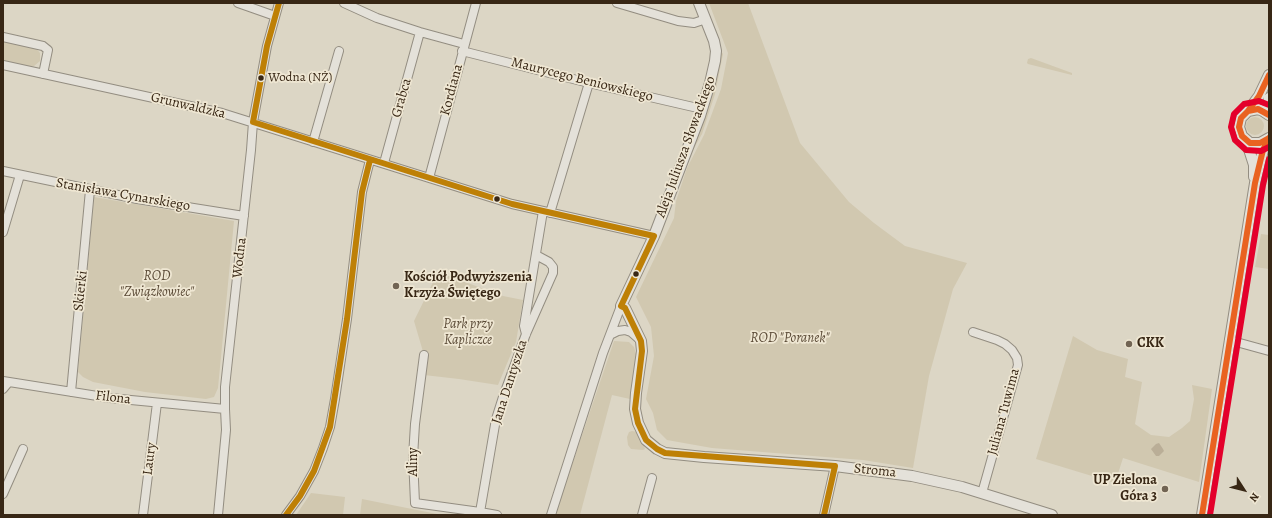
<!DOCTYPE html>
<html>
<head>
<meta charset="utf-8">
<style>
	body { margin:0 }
	#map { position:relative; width:1272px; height:518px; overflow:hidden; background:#dcd6c5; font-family:Alegreya,serif }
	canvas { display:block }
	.frame { position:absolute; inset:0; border:4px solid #382715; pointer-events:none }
	.north { position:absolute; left:1224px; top:470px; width:40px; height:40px; -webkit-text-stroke:3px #efe7d3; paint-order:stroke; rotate:126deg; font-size:11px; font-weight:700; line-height:16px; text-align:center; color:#382715 }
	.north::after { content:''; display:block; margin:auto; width:14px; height:18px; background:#382715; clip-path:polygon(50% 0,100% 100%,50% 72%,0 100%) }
</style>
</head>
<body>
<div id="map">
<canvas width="1272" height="518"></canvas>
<div class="frame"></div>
<div class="north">N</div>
</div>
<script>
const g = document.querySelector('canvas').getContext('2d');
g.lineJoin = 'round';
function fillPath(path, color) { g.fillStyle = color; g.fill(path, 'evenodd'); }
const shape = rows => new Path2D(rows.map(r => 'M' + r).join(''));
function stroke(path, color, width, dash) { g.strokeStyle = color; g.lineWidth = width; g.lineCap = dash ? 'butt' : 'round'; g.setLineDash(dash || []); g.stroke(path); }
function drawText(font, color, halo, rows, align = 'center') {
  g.font = font + ' Alegreya,serif'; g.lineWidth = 3.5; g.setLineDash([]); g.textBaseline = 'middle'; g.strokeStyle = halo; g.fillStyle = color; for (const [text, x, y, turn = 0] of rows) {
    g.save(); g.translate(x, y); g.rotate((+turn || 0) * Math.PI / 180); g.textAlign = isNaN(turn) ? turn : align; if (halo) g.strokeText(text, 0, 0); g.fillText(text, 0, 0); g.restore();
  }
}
fillPath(shape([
	[709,3,748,3,800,143,849,202,874,223,905,246,967,263,953,289,929,376,913,468,863,460,712,448,667,440,657,430,653,413,646,399,654,356,651,327,636,297,674,218,676,201,687,168,704,135,721,89,728,53],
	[3,40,35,47,40,53,40,61,34,66,30,67,3,61],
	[721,51,723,54,715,94,702,134,689,157,713,90],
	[1031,58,1072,73,1072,75,1028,64,1027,63,1028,59],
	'1246 126a9 9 0 1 1 18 0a9 9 0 1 1-18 0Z',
	[94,197,234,221,218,388,214,397,206,399,145,392,93,382,83,377,78,372],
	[1261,234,1269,235,1269,269,1255,267],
	[438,272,503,296,523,300,516,342,498,385,459,379,424,375,424,355,414,321],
	[1073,336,1097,350,1128,359,1125,377,1142,382,1135,424,1151,435,1169,437,1182,428,1190,421,1194,399,1192,385,1212,389,1199,482,1123,458,1115,483,1036,459],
	[614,341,629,342,634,347,636,354,630,399,612,395,580,515,556,515,560,500],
	[632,431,637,432,644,446,645,449,643,450,631,449,628,445,627,437,629,432],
	[311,493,345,497,343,515,296,515],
	[362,499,442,515,360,515]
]), '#d1c8b0');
fillPath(shape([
	[1159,443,1163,449,1164,451,1159,456,1156,456,1151,449,1156,444]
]), '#baae97');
const minor = shape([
	[238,3,275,16],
	[344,3,377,18,420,32,464,44],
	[617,3,678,21,694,23,706,19],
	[3,37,43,46,48,50,43,74],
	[462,51,589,83,702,109],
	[3,65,222,113,512,204,654,236],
	[313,142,339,51],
	[384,163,420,32],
	[3,171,137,199,244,216],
	[429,178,476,3],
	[550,213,589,83],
	[3,232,20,175],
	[973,332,997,340,1005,344,1012,350,1017,358,1018,365,982,493],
	[526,334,524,326,543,211],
	[610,335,618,331,625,330,631,332,639,339],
	[1229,340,1269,351],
	[424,355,415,424,413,457,415,503,480,512],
	[3,381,110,398,225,409],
	[3,389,8,383],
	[71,392,90,190],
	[3,494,23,449],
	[143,515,157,403],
	[218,515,226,430,225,409,225,387,251,150,253,122,267,46,279,3],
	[286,515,300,496,314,471,323,448,330,427,335,399,347,319,362,192,370,160],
	[497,515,480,512,496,419,503,397,526,334,553,273,553,267,549,262,536,255],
	[551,515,603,353,621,306],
	[642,515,652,478],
	[824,515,835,466]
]);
const tertiary = shape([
	[699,3,714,41,716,51,715,61,710,83,700,116,654,236,621,306,625,308,641,341,642,351,636,393,635,409,638,423,646,440,657,449,665,453,704,457,835,466,912,476,962,487,1052,515],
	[1269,98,1267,109,1269,113],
	[1248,111,1259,96,1269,75],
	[1269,115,1263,111,1258,109,1248,111,1241,118,1239,127,1242,136,1250,143,1260,143,1269,138],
	[1246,140,1254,165,1254,177],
	[1202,515,1255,183,1263,150,1269,138]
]);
stroke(minor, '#938d81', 10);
stroke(tertiary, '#938d81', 12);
stroke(minor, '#e4e1d9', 8);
stroke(tertiary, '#e4e1d9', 10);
stroke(shape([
	[279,3,267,46,253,122,512,204,654,236],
	[621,306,625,308,641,341,642,351,635,409,638,423,646,440,657,449,665,453,835,466],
	[621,306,654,236],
	[286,515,300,496,314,471,330,427,347,319,362,192,370,160],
	[824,515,835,466]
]), '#be8006', 6);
stroke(shape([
	[1248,111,1259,96,1269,75],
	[1269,115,1258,109,1248,111,1241,118,1239,127,1242,136,1250,143,1260,143,1269,138],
	[1202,515,1255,183,1263,150,1269,138]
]), '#e96221', 6);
stroke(shape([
	[1269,105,1259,101,1244,104,1234,114,1231,127,1235,140,1246,150,1261,151,1269,147],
	[1210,515,1263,185,1269,159]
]), '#e4002b', 6);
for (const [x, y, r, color] of [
	[261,78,3.5,"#382715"],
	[497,199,3.5,"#382715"],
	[636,274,3.5,"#382715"],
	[396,286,4,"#716453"],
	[1129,344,4,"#716453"],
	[1165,489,4,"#716453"]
]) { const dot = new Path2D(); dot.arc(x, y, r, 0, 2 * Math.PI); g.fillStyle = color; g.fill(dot); stroke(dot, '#efe7d3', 1.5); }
drawText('13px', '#382715', '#efe7d3', [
	["Wodna (NŻ)",268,78]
], 'left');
drawText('14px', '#382715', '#efe7d3', [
	["Maurycego Beniowskiego",582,80,14],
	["Kordiana",452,90,-75],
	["Grabca",402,98,-74],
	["Grunwaldzka",188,106,13],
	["Aleja Juliusza Słowackiego",686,147,-70],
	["Stanisława Cynarskiego",123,195,10],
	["Wodna",240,258,-84],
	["Skierki",81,291,-84],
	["Jana Dantyszka",510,382,-72],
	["Filona",113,398,7],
	["Juliana Tuwima",1004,412,-75],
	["Laury",150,459,-83],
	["Aliny",414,462,-90],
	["Stroma",875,471,6]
]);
drawText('italic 14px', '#5c4c38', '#efe7d3', [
	["ROD",157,277],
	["\"Związkowiec\"",157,293],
	["Park przy",468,325],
	["Kapliczce",468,341],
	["ROD \"Poranek\"",790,339]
]);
drawText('bold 14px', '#382715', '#efe7d3', [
	["Kościół Podwyższenia",404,278],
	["Krzyża Świętego",404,294],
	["CKK",1137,344],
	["UP Zielona",1157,481,"right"],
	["Góra 3",1157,497,"right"]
], 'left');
</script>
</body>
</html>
